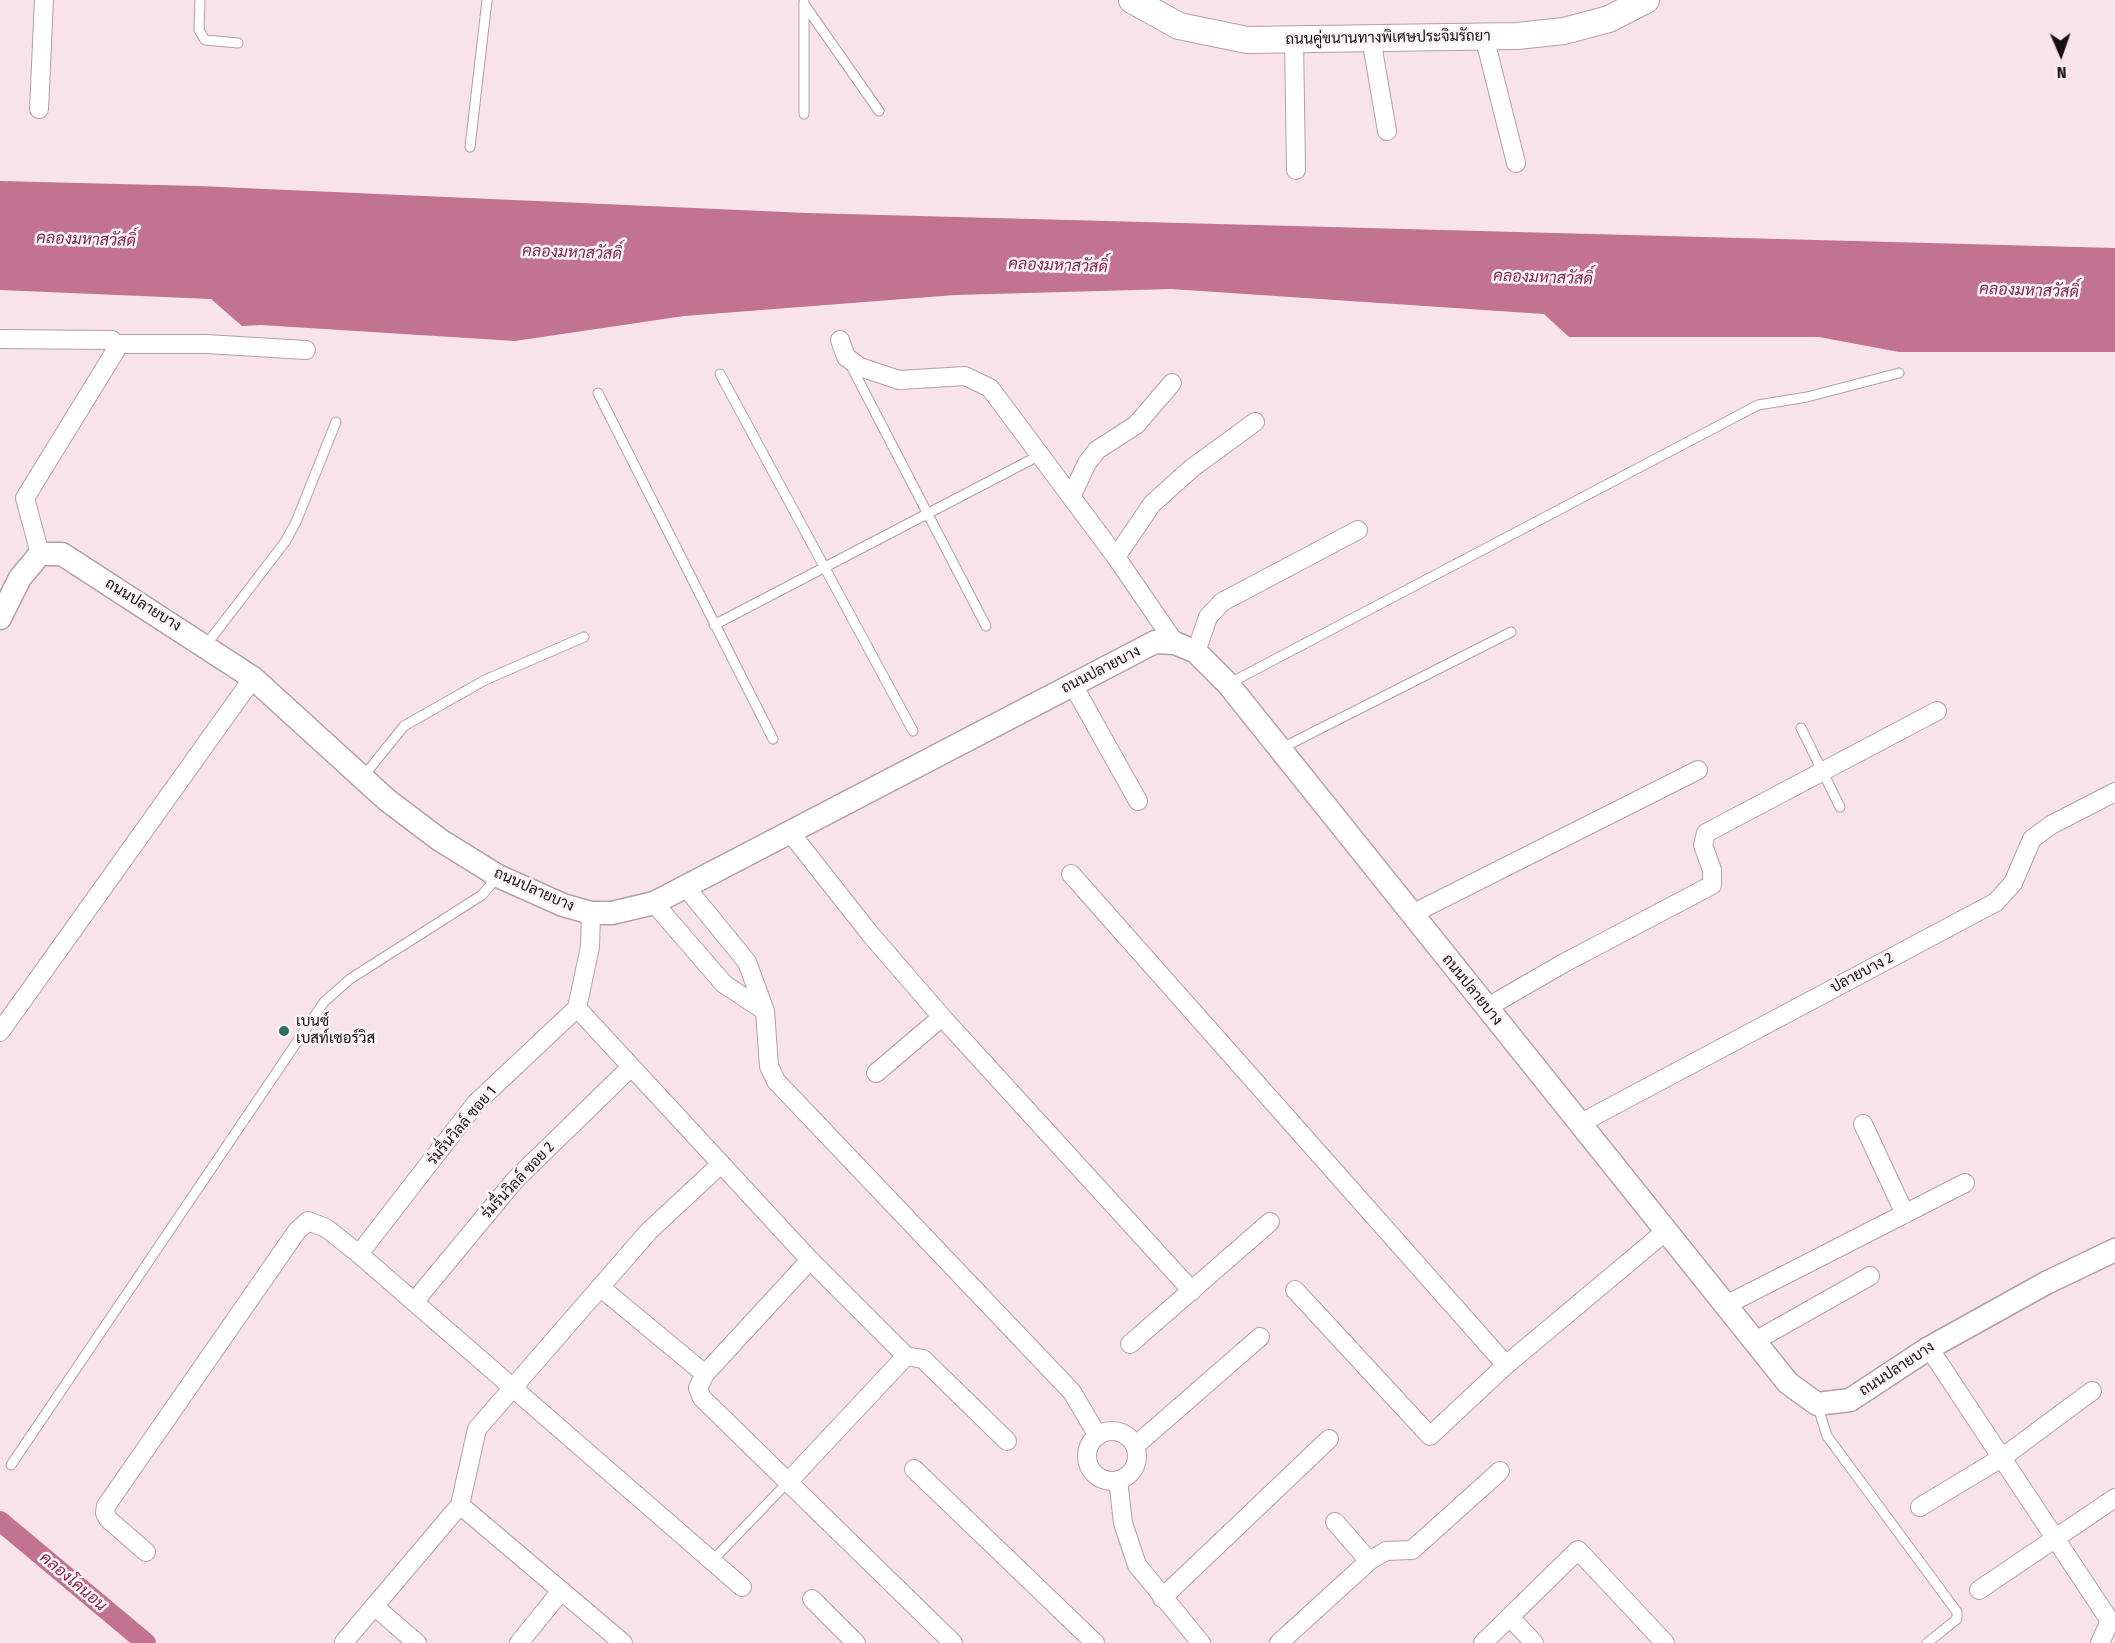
<!DOCTYPE html>
<html>
<head>
<meta charset="utf-8">
<style>
	body { margin:0 }
	#map { position:relative; width:2115px; height:1643px; overflow:hidden; background:#f8e3ea; font-family:"Fira Sans Condensed",sans-serif }
	canvas { display:block }
	.north { position:absolute; left:2031px; top:24px; width:60px; height:60px; -webkit-text-stroke:4px #fdf4f7; paint-order:stroke; rotate:178deg; font-size:16px; font-weight:700; line-height:24px; text-align:center; color:#171012 }
	.north::after { content:''; display:block; margin:auto; width:21px; height:27px; background:#171012; clip-path:polygon(50% 0,100% 100%,50% 72%,0 100%) }
</style>
</head>
<body>
<div id="map">
<canvas width="2115" height="1643"></canvas>
<div class="north">N</div>
</div>
<script>
const g = document.querySelector('canvas').getContext('2d');
g.lineJoin = 'round';
function fillPath(path, color) { g.fillStyle = color; g.fill(path, 'evenodd'); }
const shape = rows => new Path2D(rows.map(r => 'M' + r).join(''));
function stroke(path, color, width, dash) { g.strokeStyle = color; g.lineWidth = width; g.lineCap = dash ? 'butt' : 'round'; g.setLineDash(dash || []); g.stroke(path); }
function drawText(font, color, halo, rows, align = 'center') {
  g.font = font + ' "Fira Sans Condensed",Sarabun,sans-serif'; g.lineWidth = 5; g.setLineDash([]); g.textBaseline = 'middle'; g.strokeStyle = halo; g.fillStyle = color; for (const [text, x, y, turn = 0] of rows) {
    g.save(); g.translate(x, y); g.rotate((+turn || 0) * Math.PI / 180); g.textAlign = isNaN(turn) ? turn : align; if (halo) g.strokeText(text, 0, 0); g.fillText(text, 0, 0); g.restore();
  }
}
fillPath(shape([
	[0,181,198,186,807,213,2115,248,2115,352,1899,352,1819,337,1569,337,1544,314,1171,289,955,295,684,316,515,341,261,325,242,326,211,299,0,290]
]), '#c17390');
stroke(shape([
	[0,1521,146,1643]
]), '#c17390', 20);
const service = shape([
	[200,0,199,30,205,40,238,43],
	[804,2,804,114],
	[804,4,879,111],
	[470,147,487,0],
	[850,364,986,626],
	[720,374,913,731],
	[598,393,773,739],
	[714,625,1040,455],
	[206,645,285,542,296,522,336,422],
	[1228,684,1758,405,1807,397,1899,373],
	[1801,728,1840,807],
	[1280,749,1511,632],
	[362,778,404,726,485,680,584,637],
	[1817,1404,1827,1436,1957,1612,1957,1619,1927,1643],
	[11,1465,324,1002,350,979,482,895,498,876],
	[712,1561,788,1482]
]);
const minor = shape([
	[1484,36,1516,163],
	[1371,38,1387,131],
	[1294,39,1296,170],
	[39,109,44,0],
	[0,339,112,340,116,344,206,344,306,350],
	[840,340,846,357,860,367,899,380,965,376,990,388,1116,557,1175,643],
	[1071,497,1087,463,1097,450,1136,425,1172,383],
	[40,554,25,498,116,350,116,344],
	[1116,557,1152,504,1192,468,1255,422],
	[1196,652,1208,617,1222,602,1358,530],
	[1073,685,1138,801],
	[789,831,871,935,942,1017,1192,1291],
	[1071,874,1506,1365],
	[685,886,747,962,765,1011,769,1066,776,1081,1072,1392,1098,1436],
	[654,903,724,984,765,1011],
	[1412,914,1698,770],
	[577,1008,810,1260,906,1356,923,1359,1007,1441],
	[577,1008,590,947,591,913],
	[1486,1008,1564,963,1712,885,1712,870,1703,845,1706,833,1937,711],
	[0,1032,253,678],
	[876,1073,942,1017],
	[1579,1124,1996,902,2013,883,2032,839,2051,825,2115,792],
	[1863,1124,1905,1214],
	[359,1254,476,1103,577,1008],
	[810,1260,705,1374,698,1388,702,1398,953,1643],
	[600,1287,705,1374],
	[1295,1290,1430,1436,1506,1365,1666,1231],
	[414,1302,515,1180,631,1067],
	[1726,1305,1965,1183],
	[1755,1341,1870,1276],
	[1130,1344,1270,1222],
	[1929,1348,2110,1621,2100,1643],
	'1087 1456a25 25 0 1 1 50 0a25 25 0 1 1-50 0Z',
	[1135,1446,1260,1337],
	[914,1469,1095,1643],
	[1118,1480,1123,1523,1137,1565,1201,1643],
	[788,1482,906,1356],
	[460,1505,623,1643],
	[1920,1507,2003,1457,2092,1391],
	[1335,1522,1369,1561],
	[146,1552,108,1519,105,1513,106,1506,297,1231,308,1221,326,1228,359,1254,742,1587],
	[1979,1590,2115,1498],
	[1162,1598,1329,1439],
	[812,1599,856,1643],
	[374,1606,417,1643],
	[1510,1617,1534,1643],
	[344,1642,460,1505,477,1429,649,1231,721,1164],
	[519,1643,561,1591],
	[1279,1643,1369,1561,1386,1551,1412,1550,1500,1471],
	[1483,1643,1578,1550,1665,1643]
]);
const tertiary = shape([
	[0,618,20,578,40,554,62,554,253,678,387,800,440,840,498,876,563,905,591,913,612,913,654,903,1155,642,1175,643,1196,652,1228,684,1788,1383,1817,1404,1850,1400,1929,1348,2046,1283,2115,1250]
]);
const secondary = shape([
	[1132,0,1179,26,1247,40,1517,36,1564,31,1609,19,1646,0]
]);
stroke(service, '#b39fa5', 11);
stroke(minor, '#b39fa5', 20);
stroke(tertiary, '#b39fa5', 25);
stroke(secondary, '#b39fa5', 28);
stroke(service, '#fff', 9);
stroke(minor, '#fff', 18);
stroke(tertiary, '#fff', 22);
stroke(secondary, '#fff', 26);
for (const [x, y, r, color] of [
	[284,1031,6,"#2e7162"]
]) { const dot = new Path2D(); dot.arc(x, y, r, 0, 2 * Math.PI); g.fillStyle = color; g.fill(dot); stroke(dot, '#fdf4f7', 2); }
drawText('15px', '#171012', '#fdf4f7', [
	["ถนนคู่ขนานทางพิเศษประจิมรัถยา",1388,38,-1],
	["ถนนปลายบาง",143,605,32],
	["ถนนปลายบาง",1101,670,-27],
	["ถนนปลายบาง",534,890,24],
	["ปลายบาง 2",1862,973,-28],
	["ถนนปลายบาง",1472,990,51],
	["ร่มรื่นวิลล์ ซอย 1",462,1126,-50],
	["ร่มรื่นวิลล์ ซอย 2",518,1181,-47],
	["ถนนปลายบาง",1897,1369,-33]
]);
drawText('15px', '#171012', '#fdf4f7', [
	["เบนซ์",296,1022],
	["เบสท์เซอร์วิส",296,1039]
], 'left');
drawText('italic 16px', '#832550', '#fdf4f7', [
	["คลองมหาสวัสดิ์",86,240,2],
	["คลองมหาสวัสดิ์",572,253,2],
	["คลองมหาสวัสดิ์",1058,266,2],
	["คลองมหาสวัสดิ์",1543,278,2],
	["คลองมหาสวัสดิ์",2029,291,2],
	["คลองโคนอน",73,1582,40]
]);
</script>
</body>
</html>
